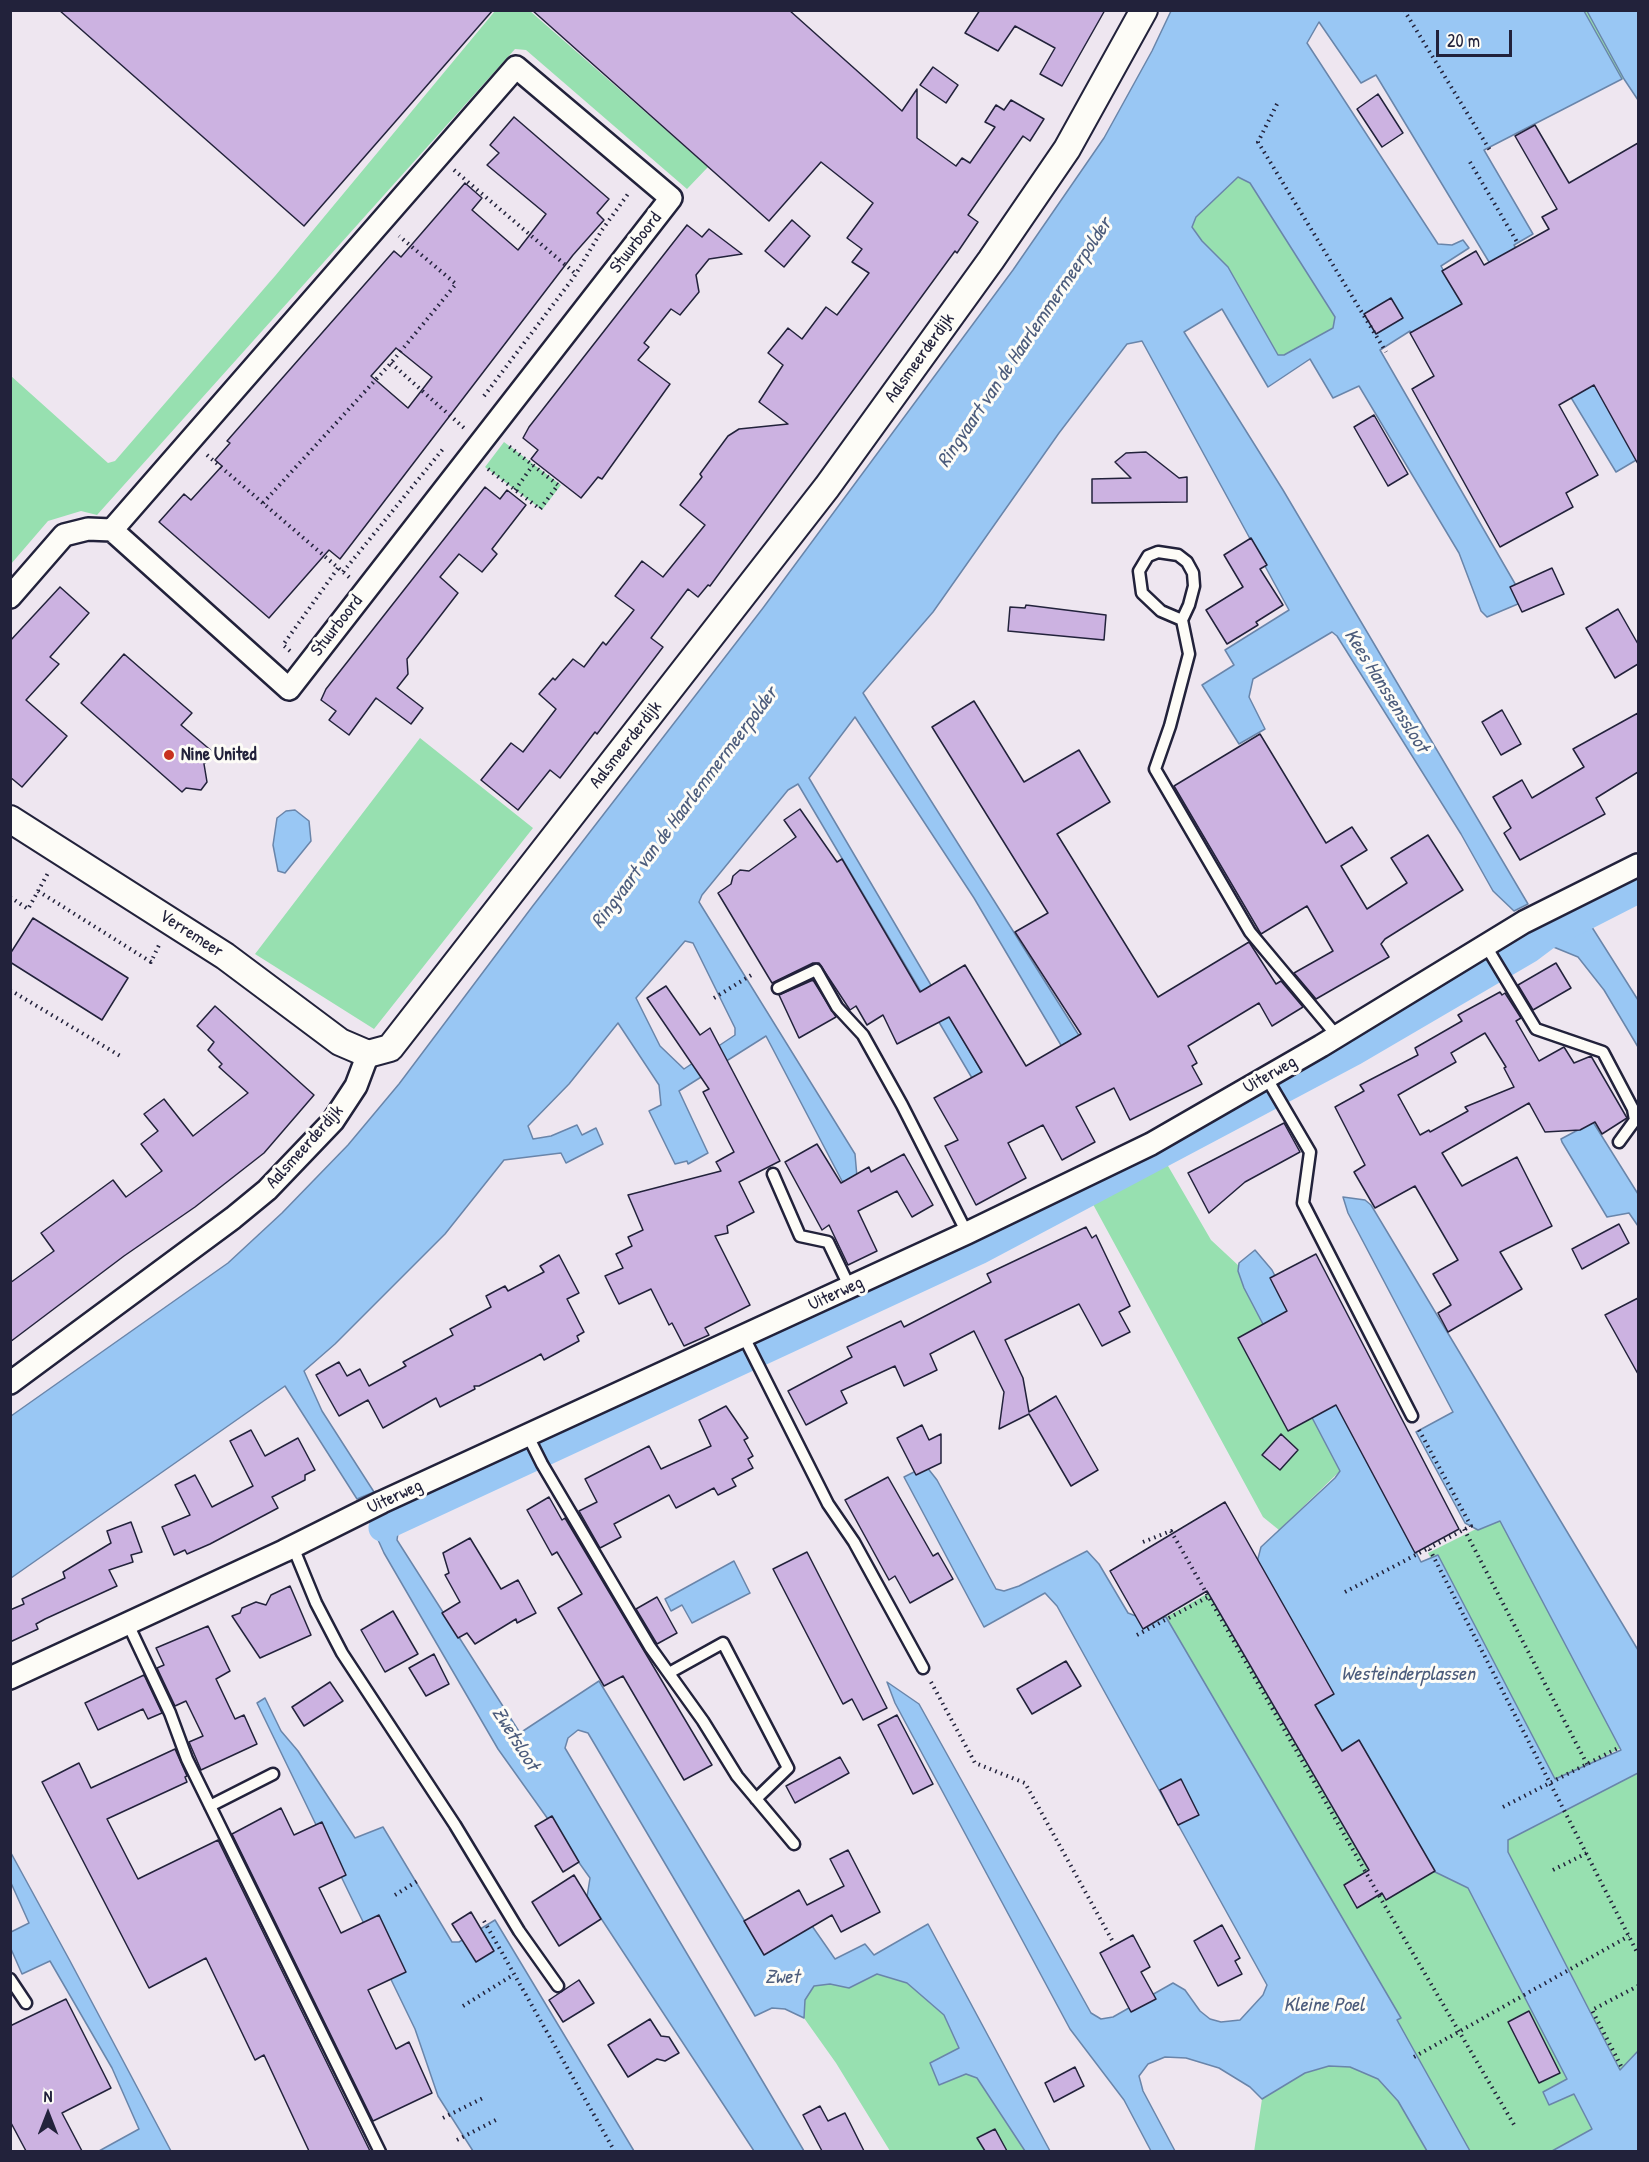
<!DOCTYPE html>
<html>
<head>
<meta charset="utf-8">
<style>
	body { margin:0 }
	#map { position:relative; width:1649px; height:2162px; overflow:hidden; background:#eee6f0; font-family:"Patrick Hand",sans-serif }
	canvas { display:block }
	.frame { position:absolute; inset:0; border:12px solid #22223b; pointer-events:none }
	.north { position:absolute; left:18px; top:2084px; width:60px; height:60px; -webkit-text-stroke:4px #fdfcf7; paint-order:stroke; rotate:0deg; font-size:16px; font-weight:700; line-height:24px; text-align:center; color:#22223b }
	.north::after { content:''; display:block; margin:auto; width:21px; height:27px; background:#22223b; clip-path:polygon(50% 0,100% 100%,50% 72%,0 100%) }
	.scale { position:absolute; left:1436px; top:30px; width:76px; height:27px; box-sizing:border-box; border:3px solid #22223b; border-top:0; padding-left:8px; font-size:18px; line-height:21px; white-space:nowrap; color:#22223b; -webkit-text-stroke:4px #fdfcf7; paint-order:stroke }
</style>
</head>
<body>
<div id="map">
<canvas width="1649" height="2162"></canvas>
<div class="frame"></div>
<div class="north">N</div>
<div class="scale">20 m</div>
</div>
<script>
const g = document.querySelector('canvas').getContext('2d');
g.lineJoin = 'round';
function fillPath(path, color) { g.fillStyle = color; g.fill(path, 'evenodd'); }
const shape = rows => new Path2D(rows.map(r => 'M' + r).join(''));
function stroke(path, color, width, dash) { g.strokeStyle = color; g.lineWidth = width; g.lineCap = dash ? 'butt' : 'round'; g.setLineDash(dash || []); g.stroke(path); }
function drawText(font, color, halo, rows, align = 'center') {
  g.font = font + ' "Patrick Hand",sans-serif'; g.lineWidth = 6; g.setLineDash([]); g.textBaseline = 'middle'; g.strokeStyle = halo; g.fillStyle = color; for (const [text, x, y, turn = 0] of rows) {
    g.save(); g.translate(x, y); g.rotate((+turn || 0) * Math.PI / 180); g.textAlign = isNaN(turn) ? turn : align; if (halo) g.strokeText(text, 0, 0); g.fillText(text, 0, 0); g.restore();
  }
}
fillPath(shape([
	[495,11,530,11,708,167,687,189,526,50,515,49,97,515,81,511,48,521,11,564,11,376,108,463,115,461,275,276],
	[1584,11,1587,11,1624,79,1622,79],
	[1238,177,1250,183,1335,317,1333,328,1284,355,1278,355,1228,267,1202,241,1192,226,1196,217],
	[504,442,561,485,542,510,485,467],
	[420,738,533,828,374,1029,255,954],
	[1157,1147,1211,1240,1239,1266,1244,1288,1340,1471,1279,1530,1263,1517,1082,1184],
	[1500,1517,1621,1748,1548,1784,1428,1553],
	[1256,1566,1456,1882,1468,1888,1567,2079,1549,2105,1574,2094,1592,2129,1552,2151,1467,2151,1392,2022,1400,2017,1166,1617],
	[1638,1773,1638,2051,1621,2071,1506,1848,1508,1840],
	[877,1974,907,1983,944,2015,959,2049,940,2085,966,2074,977,2078,1025,2151,890,2151,836,2063,804,2018,805,2000,814,1986,830,1984,849,1988],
	[1329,2066,1350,2067,1378,2079,1398,2101,1427,2151,1254,2152,1262,2099,1305,2073]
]), '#97e0b0');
const water = shape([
	[1171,11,1584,11,1622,79,1484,150,1533,234,1514,245,1638,459,1616,472,1376,75,1361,83,1319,22,1307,43,1438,244,1452,245,1463,240,1469,248,1441,266,1481,337,1430,364,1410,331,1380,350,1525,601,1487,617,1481,611,1459,553,1359,386,1333,398,1310,359,1268,387,1222,309,1184,332,1283,490,1528,904,1514,911,1493,891,1461,834,1337,636,1332,632,1253,679,1249,697,1265,729,1239,744,1202,685,1234,665,1225,650,1289,610,1142,341,1127,344,1059,433,933,612,863,693,1097,1064,1078,1074,974,898,855,717,809,778,998,1099,988,1105,798,784,788,790,702,895,699,902,855,1154,857,1177,849,1182,842,1181,766,1036,679,1091,708,1153,688,1164,687,1161,675,1164,649,1111,661,1105,659,1085,618,1023,569,1084,528,1126,533,1139,551,1136,577,1125,582,1135,596,1128,603,1144,566,1163,561,1153,504,1160,445,1234,335,1344,304,1371,322,1411,374,1492,357,1499,285,1386,11,1578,11,1416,228,1263,282,1213,348,1145,399,1084,532,907,763,608,1013,270,1104,138,1152,51,1171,11],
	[1238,177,1250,183,1335,317,1333,328,1284,355,1278,355,1228,267,1202,241,1192,227,1196,217,1238,177],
	[685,941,693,943,735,1028,735,1035,684,1069,660,1046,636,998,685,941],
	[1587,11,1638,11,1638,100,1624,79,1587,11],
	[295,810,309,821,311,841,285,873,278,871,273,845,277,818,286,811,295,810],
	[1583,913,1638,1000,1638,1047,1604,990,1578,957,1534,939,1538,933,1551,925,1583,913],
	[1593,1122,1638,1194,1638,1226,1629,1213,1607,1217,1562,1142,1561,1139,1593,1122],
	[1343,1197,1365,1200,1371,1205,1638,1650,1638,1773,1508,1840,1508,1852,1620,2070,1638,2051,1638,2151,1552,2151,1592,2129,1574,2094,1549,2105,1543,2092,1567,2079,1468,1888,1431,1870,1342,1753,1312,1702,1256,1566,1261,1547,1335,1478,1340,1471,1244,1288,1238,1271,1239,1263,1255,1250,1272,1270,1421,1562,1438,1555,1555,1779,1621,1750,1500,1521,1478,1530,1465,1523,1416,1432,1453,1412,1348,1213,1343,1197],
	[926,1466,937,1480,996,1589,1004,1591,1019,1586,1087,1551,1099,1564,1128,1613,1149,1621,1166,1617,1401,2018,1397,2020,1470,2151,1427,2151,1398,2101,1378,2079,1350,2067,1329,2066,1305,2073,1262,2099,1250,2087,1219,2068,1186,2058,1165,2057,1148,2064,1139,2076,1143,2091,1175,2151,1151,2151,1124,2100,1070,2029,895,1703,887,1682,919,1704,1091,2013,1101,2019,1113,2017,1173,1983,1185,1990,1200,2011,1210,2019,1221,2022,1240,2020,1263,1995,1267,1985,1057,1606,1045,1593,984,1627,904,1477,926,1466],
	[389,1510,399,1526,397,1540,520,1733,599,1681,764,1953,810,1923,835,1959,865,1944,874,1955,928,1924,1050,2151,1025,2151,977,2078,966,2074,939,2085,930,2063,959,2048,944,2015,907,1983,877,1974,849,1988,830,1984,814,1986,805,2000,804,2018,785,2009,772,2008,755,2016,588,1733,578,1730,568,1738,565,1748,804,2151,754,2151,587,1897,590,1878,498,1749,384,1553,369,1520,389,1510],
	[734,1561,750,1593,692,1623,682,1605,671,1611,665,1599,734,1561],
	[265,1698,281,1731,298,1751,355,1838,383,1827,452,1942,459,1942,495,1920,634,2151,473,2151,438,2096,415,2029,257,1703,265,1698],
	[11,1853,70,1961,171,2151,99,2151,139,2129,112,2068,50,1961,22,1974,11,1949,11,1932,29,1923,11,1883,11,1853]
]);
fillPath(water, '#99c7f4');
stroke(water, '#6985aa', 1.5);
stroke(shape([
	[382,1528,979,1251,1354,1052,1530,949,1546,937,1638,890]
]), '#99c7f4', 27);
const building = shape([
	[59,10,493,10,304,226,59,10],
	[532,10,789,10,902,111,917,89,917,138,956,166,962,158,970,163,995,127,985,122,996,105,1004,110,1011,100,1044,119,1030,141,1023,136,968,215,978,222,957,253,955,251,710,586,708,585,698,597,688,589,651,638,663,647,597,734,595,732,560,778,550,770,518,810,481,780,511,743,523,752,556,709,539,694,553,678,555,680,573,659,584,667,603,642,606,645,634,610,615,596,642,561,663,577,705,525,680,505,702,477,700,474,728,436,739,429,788,424,759,402,783,365,768,353,788,328,802,339,826,307,837,315,869,273,852,262,862,249,847,238,873,203,821,162,769,221,532,10],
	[980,10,1105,10,1062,86,1040,74,1055,48,1015,26,998,51,965,33,980,10],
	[933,67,958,85,946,103,920,85,933,67],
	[1378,94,1403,133,1382,147,1357,109,1378,94],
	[514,117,609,199,597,213,604,220,573,255,340,559,329,550,269,618,159,522,184,494,191,500,222,466,215,460,230,443,227,441,394,251,401,257,465,183,482,198,472,210,518,250,546,214,487,165,499,153,490,145,514,117],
	[396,348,432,377,408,408,371,376,396,348],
	[1535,125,1569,183,1638,143,1638,464,1594,385,1559,405,1598,475,1566,493,1573,507,1500,547,1412,389,1434,376,1410,333,1462,304,1442,271,1476,251,1484,265,1549,229,1542,217,1557,209,1515,136,1535,125],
	[792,220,810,236,784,267,765,251,792,220],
	[687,225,702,237,709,229,742,254,709,259,696,275,699,292,680,315,671,309,644,343,649,347,638,360,670,384,602,479,598,477,581,498,531,459,538,450,523,438,529,427,687,225],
	[1391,298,1403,318,1376,334,1364,314,1391,298],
	[1374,415,1408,474,1388,486,1354,427,1374,415],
	[1146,452,1179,478,1187,477,1187,502,1092,503,1092,479,1131,478,1115,462,1126,453,1146,452],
	[485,487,500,499,507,490,526,505,492,549,497,554,482,572,459,554,440,577,458,593,407,659,408,674,397,688,423,708,411,724,376,698,349,735,329,720,336,711,321,700,326,689,485,487],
	[1251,538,1267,565,1260,569,1283,605,1256,622,1258,625,1227,644,1206,610,1243,587,1224,555,1251,538],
	[1552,568,1564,594,1522,612,1510,587,1552,568],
	[60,587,89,613,50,657,59,664,26,700,67,736,22,787,10,777,10,641,60,587],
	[1026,605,1106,615,1104,640,1008,631,1010,607,1025,608,1026,605],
	[1618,609,1638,644,1638,664,1615,678,1586,628,1618,609],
	[124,654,192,713,181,725,214,753,204,764,207,782,201,790,186,788,182,792,81,703,124,654],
	[974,701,1024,782,1079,750,1110,802,1057,834,1158,997,1249,942,1276,984,1281,981,1303,1007,1272,1026,1259,1003,1188,1046,1197,1063,1192,1066,1202,1084,1130,1120,1114,1088,1076,1107,1095,1142,1062,1160,1043,1125,1008,1143,1026,1178,976,1205,945,1146,958,1140,934,1098,982,1072,949,1017,897,1044,883,1015,867,1025,856,1006,850,1010,819,963,813,963,772,983,718,893,731,884,733,876,740,870,749,871,796,837,784,820,800,809,837,862,842,859,920,992,965,965,1026,1066,1081,1034,1015,932,1048,913,932,727,974,701],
	[1502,710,1521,744,1501,755,1482,722,1502,710],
	[1638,713,1638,772,1596,798,1605,814,1520,860,1504,833,1511,828,1493,797,1522,780,1532,798,1584,767,1573,749,1638,713],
	[1260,734,1326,843,1352,827,1367,850,1341,866,1367,909,1407,883,1391,858,1428,835,1463,890,1385,939,1381,944,1389,957,1316,999,1294,973,1333,951,1307,906,1261,934,1174,786,1260,734],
	[33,918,128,978,102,1020,10,962,10,954,33,918],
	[1556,963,1571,988,1533,1010,1518,985,1556,963],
	[813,980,836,1017,799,1038,779,995,813,980],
	[666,986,700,1035,710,1028,780,1161,739,1182,754,1212,727,1226,728,1233,715,1236,750,1305,705,1328,709,1335,684,1346,672,1323,669,1325,651,1289,619,1304,605,1276,623,1268,616,1254,632,1246,628,1237,643,1230,628,1195,721,1171,716,1162,734,1152,703,1092,709,1089,647,998,666,986],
	[1500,992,1502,995,1505,993,1521,1018,1516,1021,1539,1061,1564,1047,1574,1063,1591,1056,1627,1118,1602,1134,1595,1122,1580,1130,1545,1132,1529,1103,1442,1153,1462,1186,1517,1157,1552,1226,1500,1252,1522,1289,1448,1332,1438,1313,1451,1305,1433,1274,1458,1260,1415,1186,1375,1208,1354,1172,1365,1165,1335,1107,1364,1091,1360,1085,1418,1055,1415,1048,1462,1021,1458,1015,1500,992],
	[1485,1033,1506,1067,1504,1068,1514,1087,1465,1107,1468,1111,1430,1132,1429,1130,1420,1135,1398,1095,1456,1062,1451,1053,1485,1033],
	[215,1006,314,1095,264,1153,195,1207,124,1256,10,1342,10,1283,54,1251,41,1233,113,1180,126,1197,162,1171,141,1144,158,1131,144,1114,164,1099,193,1136,248,1093,219,1067,222,1064,208,1050,214,1042,197,1026,215,1006],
	[1284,1123,1300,1152,1245,1182,1209,1213,1188,1173,1284,1123],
	[817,1144,841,1183,869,1167,871,1172,904,1154,933,1205,912,1217,897,1191,858,1211,877,1251,848,1265,829,1225,822,1230,785,1162,817,1144],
	[1619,1224,1629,1243,1582,1269,1572,1249,1619,1224],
	[1086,1227,1092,1238,1096,1235,1130,1306,1119,1312,1130,1332,1102,1346,1079,1304,1005,1340,1023,1378,1029,1412,1056,1396,1098,1470,1071,1486,1029,1414,999,1429,1004,1392,974,1331,930,1354,937,1370,904,1386,895,1366,841,1391,847,1403,806,1425,788,1391,852,1357,847,1347,901,1321,904,1327,991,1282,987,1274,1086,1227],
	[1316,1254,1459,1529,1415,1553,1336,1405,1288,1431,1238,1338,1287,1311,1270,1278,1316,1254],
	[559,1255,579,1293,567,1299,584,1332,577,1336,579,1341,544,1360,541,1354,534,1358,479,1386,474,1386,475,1389,440,1407,436,1398,383,1428,368,1400,339,1416,316,1375,339,1362,347,1376,360,1369,369,1386,406,1366,403,1362,453,1335,450,1329,491,1307,486,1296,505,1286,508,1291,544,1272,540,1266,559,1255],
	[1638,1298,1638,1374,1605,1315,1638,1298],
	[726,1406,748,1438,744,1440,753,1456,748,1459,753,1468,732,1479,736,1486,718,1495,714,1488,676,1508,669,1495,614,1524,621,1537,600,1548,579,1511,597,1502,585,1479,649,1446,661,1469,711,1446,699,1420,726,1406],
	[922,1425,929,1440,941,1434,941,1463,916,1475,897,1438,922,1425],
	[251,1430,265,1456,298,1438,315,1470,305,1475,305,1480,272,1497,278,1508,210,1544,187,1554,185,1550,174,1555,162,1527,190,1515,175,1485,195,1475,212,1507,253,1486,230,1441,251,1430],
	[1281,1434,1298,1450,1280,1470,1262,1455,1281,1434],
	[888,1477,933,1556,938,1553,953,1579,910,1603,895,1576,889,1580,845,1500,888,1477],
	[549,1497,562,1520,565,1518,712,1765,684,1780,623,1676,604,1686,558,1608,582,1594,557,1552,552,1555,527,1510,549,1497],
	[1225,1502,1334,1694,1315,1705,1342,1751,1359,1740,1435,1871,1386,1900,1382,1893,1357,1908,1344,1885,1369,1870,1207,1591,1143,1629,1110,1571,1225,1502],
	[131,1522,142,1552,131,1555,133,1562,109,1570,117,1586,45,1619,36,1624,38,1629,10,1642,10,1610,24,1604,22,1599,65,1578,63,1572,111,1543,107,1531,131,1522],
	[470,1538,501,1589,518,1580,536,1613,517,1623,516,1619,475,1644,467,1633,458,1638,442,1613,460,1602,445,1575,449,1573,443,1553,470,1538],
	[807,1552,887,1708,863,1720,852,1699,843,1704,773,1569,807,1552],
	[290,1586,311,1635,260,1658,232,1616,240,1613,242,1608,256,1602,266,1605,271,1595,290,1586],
	[657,1597,677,1633,657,1644,636,1609,657,1597],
	[393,1611,418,1654,385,1672,361,1630,393,1611],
	[208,1626,230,1671,216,1679,235,1719,244,1715,257,1744,201,1770,189,1742,203,1736,186,1701,175,1706,157,1668,164,1665,156,1648,208,1626],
	[434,1654,449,1684,426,1696,409,1668,434,1654],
	[1066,1661,1081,1686,1032,1714,1017,1689,1066,1661],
	[144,1675,162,1713,148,1719,143,1709,98,1730,85,1703,144,1675],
	[330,1682,343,1701,304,1726,292,1707,330,1682],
	[897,1715,933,1784,913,1794,878,1725,897,1715],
	[175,1749,187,1776,185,1777,187,1782,107,1819,138,1879,218,1840,370,2151,309,2151,264,2055,255,2060,206,1958,149,1988,42,1782,79,1763,91,1788,175,1749],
	[840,1757,849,1773,795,1803,786,1786,840,1757],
	[1181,1779,1199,1815,1178,1825,1160,1790,1181,1779],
	[281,1808,294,1835,322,1822,346,1875,319,1888,341,1933,379,1915,406,1972,368,1990,396,2049,409,2042,432,2093,373,2121,232,1834,281,1808],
	[552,1816,579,1862,563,1872,535,1826,552,1816],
	[848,1850,880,1912,841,1932,832,1915,764,1955,744,1921,799,1890,807,1905,844,1886,830,1859,848,1850],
	[574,1875,601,1919,559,1946,532,1902,574,1875],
	[471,1912,494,1951,476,1962,452,1924,471,1912],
	[1222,1925,1240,1958,1235,1961,1242,1974,1218,1986,1194,1941,1222,1925],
	[1133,1935,1150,1967,1141,1972,1156,1999,1131,2012,1100,1953,1133,1935],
	[579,1980,594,2003,563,2022,549,2000,579,1980],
	[66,1999,111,2088,62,2113,82,2151,26,2151,10,2121,10,2026,66,1999],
	[1529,2011,1560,2073,1539,2083,1508,2022,1529,2011],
	[650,2019,661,2036,669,2037,679,2053,665,2061,657,2059,628,2077,608,2045,650,2019],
	[1075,2067,1084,2086,1054,2102,1045,2083,1075,2067],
	[820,2106,828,2121,845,2113,864,2151,822,2151,803,2115,820,2106],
	[995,2129,1007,2151,985,2151,977,2138,995,2129]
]);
fillPath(building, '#ccb2e1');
stroke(building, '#22223b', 1.5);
const service = shape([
	[1182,620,1161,611,1142,593,1139,571,1148,556,1158,552,1178,555,1187,562,1193,573,1194,586,1189,605,1182,620,1189,654,1170,726,1155,769,1250,932,1337,1036],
	[1486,946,1536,1029,1603,1052,1633,1109,1635,1120,1619,1142],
	[778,988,816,970,837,1007,863,1035,902,1105,967,1233],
	[1266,1077,1310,1152,1303,1203,1412,1416],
	[773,1174,800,1236,828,1242,850,1288],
	[744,1337,828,1504,854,1542,923,1668],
	[528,1436,542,1464,650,1647,703,1721,737,1776,794,1844],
	[293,1547,316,1603,342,1653,455,1825,519,1931,558,1986],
	[127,1622,170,1713,187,1759,380,2152],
	[669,1673,723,1643,788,1768,756,1799],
	[210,1806,273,1774],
	[10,1979,26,2003]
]);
const minor = shape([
	[10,597,64,535,88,529,112,530,516,67,671,198,289,689,112,530],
	[10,1383,233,1218,267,1190,333,1121,356,1086,368,1054],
	[10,1678,284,1551,382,1502,967,1233,1151,1144,1321,1046,1524,922,1638,865]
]);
const tertiary = shape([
	[10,819,225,956,340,1042,368,1054,390,1048,827,487,991,260,1067,149,1144,10]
]);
stroke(service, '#22223b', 15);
stroke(minor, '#22223b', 26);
stroke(tertiary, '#22223b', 30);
stroke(shape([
	[1404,10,1491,152],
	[1277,104,1258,142,1386,352],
	[1470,162,1517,242],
	[454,170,576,274],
	[391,363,464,428],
	[484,396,574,277,602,230,628,194,626,193],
	[207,455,350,578],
	[488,469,540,509,558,485,506,444],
	[515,490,533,465],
	[263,503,391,363,456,284,399,236],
	[343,572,443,449],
	[290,651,283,645,338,568],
	[38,891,151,962,160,943],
	[10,897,28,909,48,873],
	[10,990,122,1057],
	[714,998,753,974],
	[1419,1430,1471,1526,1429,1548],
	[1464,1529,1587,1764],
	[1143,1542,1171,1531,1385,1906,1516,2128],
	[1345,1592,1429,1548,1638,1954],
	[1137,1635,1208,1597],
	[931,1682,975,1763,1025,1783,1112,1940],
	[1503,1807,1620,1747],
	[1553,1870,1587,1853],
	[395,1895,419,1880],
	[484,1921,615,2152],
	[463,2006,513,1975],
	[1414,2057,1629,1936],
	[1621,2066,1592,2010,1638,1986],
	[443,2118,485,2097],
	[457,2140,496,2120]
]), '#22223b', 4, [1.5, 4.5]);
stroke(service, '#fdfcf7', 10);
stroke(minor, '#fdfcf7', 21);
stroke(tertiary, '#fdfcf7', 26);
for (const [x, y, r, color] of [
	[169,755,6,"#c8321e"]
]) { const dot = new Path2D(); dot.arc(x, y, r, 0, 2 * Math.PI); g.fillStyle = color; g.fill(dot); stroke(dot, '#fdfcf7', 2); }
drawText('18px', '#22223b', '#fdfcf7', [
	["Stuurboord",636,243,-52],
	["Aalsmeerderdijk",920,358,-54],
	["Stuurboord",337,626,-52],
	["Aalsmeerderdijk",626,745,-52],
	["Verremeer",191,934,33],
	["Uiterweg",1270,1075,-30],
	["Aalsmeerderdijk",305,1147,-48],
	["Uiterweg",836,1294,-25],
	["Uiterweg",395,1497,-25]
]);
drawText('bold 18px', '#22223b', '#fdfcf7', [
	["Nine United",181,755]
], 'left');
drawText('italic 20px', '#4c5c7c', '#fdfcf7', [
	["Ringvaart van de Haarlemmermeerpolder",1025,343,-56],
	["Kees Hanssenssloot",1386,691,58],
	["Ringvaart van de Haarlemmermeerpolder",685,808,-53],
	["Westeinderplassen",1408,1675],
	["Zwetsloot",515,1739,58],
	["Zwet",782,1978],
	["Kleine Poel",1324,2006]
]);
</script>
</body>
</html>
